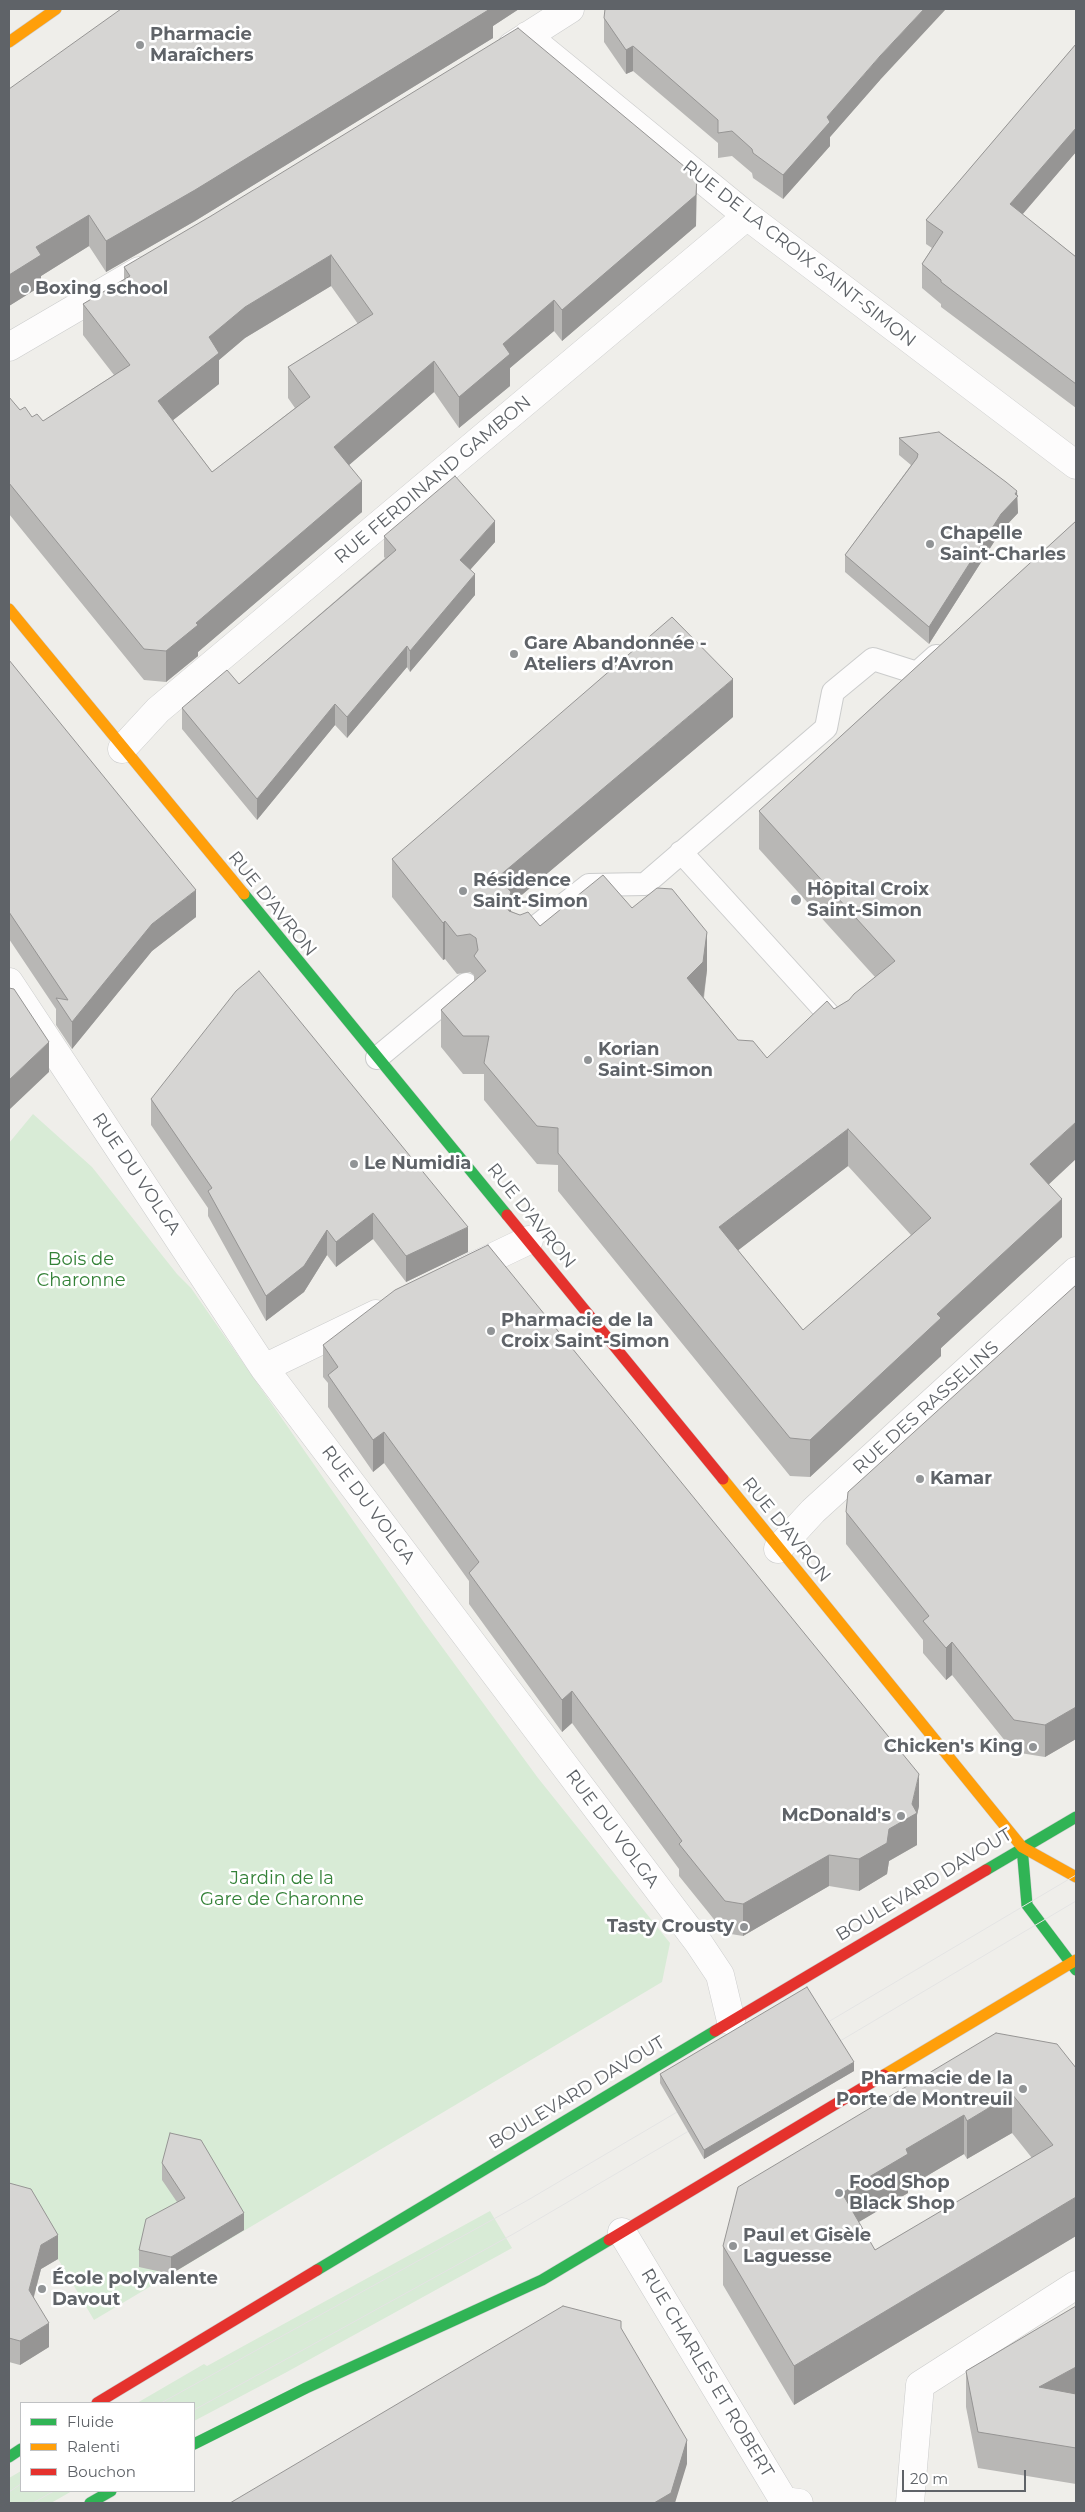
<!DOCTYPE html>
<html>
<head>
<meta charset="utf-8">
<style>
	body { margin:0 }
	#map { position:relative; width:1085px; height:2512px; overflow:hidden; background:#efeeea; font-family:Montserrat,sans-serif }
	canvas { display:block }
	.frame { position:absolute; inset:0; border:10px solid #5f6368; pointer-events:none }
	.legend { position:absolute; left:20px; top:2402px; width:175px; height:90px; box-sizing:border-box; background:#fff; border:1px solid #bfc1c3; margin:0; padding:6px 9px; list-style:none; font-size:15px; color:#5f6368 }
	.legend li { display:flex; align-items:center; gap:10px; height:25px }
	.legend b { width:25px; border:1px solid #bfc1c3 }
	.scale { position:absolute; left:902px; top:2470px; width:124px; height:22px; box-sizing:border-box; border:2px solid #5f6368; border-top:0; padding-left:6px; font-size:15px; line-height:18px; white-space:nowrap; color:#5f6368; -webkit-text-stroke:4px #fff; paint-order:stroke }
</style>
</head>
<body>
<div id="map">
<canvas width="1085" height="2512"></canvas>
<div class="frame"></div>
<ul class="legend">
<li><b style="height:6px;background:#30b455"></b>Fluide</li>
<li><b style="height:6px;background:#ff9f0a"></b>Ralenti</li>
<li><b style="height:6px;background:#e5322d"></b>Bouchon</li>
</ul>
<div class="scale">20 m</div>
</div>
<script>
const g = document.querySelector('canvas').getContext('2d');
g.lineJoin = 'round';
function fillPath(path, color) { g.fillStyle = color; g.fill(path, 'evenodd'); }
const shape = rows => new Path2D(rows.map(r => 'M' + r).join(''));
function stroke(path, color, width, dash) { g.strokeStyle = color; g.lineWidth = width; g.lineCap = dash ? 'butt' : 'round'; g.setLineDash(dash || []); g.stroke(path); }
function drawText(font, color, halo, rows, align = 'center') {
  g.font = font + ' Montserrat,sans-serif'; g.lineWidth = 5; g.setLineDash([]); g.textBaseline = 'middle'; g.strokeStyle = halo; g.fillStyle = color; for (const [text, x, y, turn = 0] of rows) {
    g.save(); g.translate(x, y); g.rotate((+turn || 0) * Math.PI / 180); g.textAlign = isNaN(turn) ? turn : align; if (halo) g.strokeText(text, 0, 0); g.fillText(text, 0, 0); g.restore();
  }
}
fillPath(shape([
	[33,1114,92,1167,177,1274,191,1288,423,1621,538,1778,670,1943,662,1982,94,2320,31,2213,9,2207,9,1143],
	[490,2211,512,2248,285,2373,194,2421,194,2403,137,2403,204,2364,207,2366],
	[21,2471,21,2491,72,2491,51,2503,9,2503,9,2478]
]), '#d8ebd6');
const lane = shape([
	[681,852,841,1028],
	[519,940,589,885,645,884,826,728,833,692,873,659,917,673,936,656],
	[377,1058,466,984]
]);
const street = shape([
	[527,36,747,216,1076,465],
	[512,46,570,9],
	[9,347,139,271],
	[122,749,158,710,747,216],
	[9,982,264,1368,698,1942,720,1975,731,2021],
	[462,1272,529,1240],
	[264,1368,376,1314],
	[778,1549,813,1511,1076,1271],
	[622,2232,784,2501,799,2503],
	[910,2503,920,2385,1076,2285]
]);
const fast = shape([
	[244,894,507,1215],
	[1022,1847,1027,1905,1076,1970],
	[986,1870,1076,1817],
	[317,2270,715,2031],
	[194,2444,306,2388,542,2280,609,2240],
	[9,2457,21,2449],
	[90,2503,111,2491]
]);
const slow = shape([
	[9,42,56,9],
	[9,609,244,894],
	[723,1479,1022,1847],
	[1022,1847,1076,1877],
	[884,2075,1076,1960]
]);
const jam = shape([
	[507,1215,723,1479],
	[715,2031,986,1870],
	[609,2240,884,2075],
	[97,2403,317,2270]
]);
stroke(lane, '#cbcccc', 24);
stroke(street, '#cbcccc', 29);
stroke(fast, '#cacacb', 12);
stroke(slow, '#cacacb', 12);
stroke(jam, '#cacacb', 12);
stroke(lane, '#fdfcfc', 22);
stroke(street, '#fdfcfc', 28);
stroke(fast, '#30b455', 11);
stroke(slow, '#ff9f0a', 11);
stroke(jam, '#e5322d', 11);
stroke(shape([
	[818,2028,1076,1875],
	[830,2047,1076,1901],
	[161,2403,528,2200,689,2105],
	[194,2410,515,2233,699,2125],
	[9,2492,21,2484],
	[33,2503,54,2491]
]), '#e4e4e4', 1);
fillPath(shape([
	[121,9,519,9,493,26,493,38,195,221,106,272,89,246,41,276,41,286,9,306],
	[604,18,880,80,830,137,830,146,783,199,753,178,752,173,732,156,718,158,718,143,633,71,626,74,604,42],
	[1076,44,1076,152,1022,214,1076,257,1076,408,941,307,941,304,922,288,922,264,932,248,926,244,926,220],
	[696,226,562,341,554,331,510,368,510,386,459,428,434,392,349,465,362,512,198,652,198,656,166,682,144,680,9,514,9,397,20,410,32,417,43,421,114,375,83,335,83,304,124,279,124,267],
	[331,286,358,324,288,367,288,398,295,408,212,472,173,420,219,384,219,360,245,338],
	[899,438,1017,495,1018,513,1001,531,929,644,845,572,845,555,911,465,899,455],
	[1076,521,1049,1185,1062,1237,941,1348,941,1356,810,1477,790,1476,558,1191,558,1165,537,1164,484,1100,484,1074,463,1074,441,1047,441,1010,474,981,474,975,470,972,457,974,445,959,443,960,392,897,392,859,733,717,511,904,511,911,540,926,632,908,707,970,704,998,738,1040,767,1058,834,1009,849,1000,875,977,759,849,759,811],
	[848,1166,911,1235,803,1330,738,1250],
	[384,536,495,542,470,570,475,595,410,672,407,667,347,738,335,725,257,820,182,729,182,708,239,684,385,558,384,557],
	[9,660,196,917,152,951,72,1049,56,1025,56,1009,9,939],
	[151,1099,468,1252,406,1282,373,1239,336,1267,327,1255,304,1292,266,1321,208,1216,208,1208,151,1125],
	[1076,1285,1076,1739,1045,1757,1014,1752,952,1675,946,1680,923,1653,923,1640,846,1544,846,1512],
	[323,1345,919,1806,917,1815,917,1845,889,1861,887,1874,859,1891,829,1886,743,1936,725,1933,679,1876,679,1869,572,1723,562,1732,469,1604,469,1581,384,1463,373,1472,328,1407,328,1383,323,1377],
	[1057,2044,1076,2236,794,2405,723,2285,723,2246],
	[1012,2133,1032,2158,875,2250,858,2222,908,2193,908,2187,964,2154,967,2159],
	[854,2071,704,2159,660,2083,660,2074],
	[162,2163,244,2230,171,2274,139,2267,139,2250,177,2202,162,2180],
	[9,2183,58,2259,41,2269,34,2297,49,2347,20,2365,9,2362],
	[1076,2306,1076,2484,978,2468,966,2407,966,2371]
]), '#b8b7b5');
fillPath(shape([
	[485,9,519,9,493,26,493,38,195,221,106,272,106,241],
	[924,9,946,9,880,80,830,137,830,146,783,199,783,175,827,117,880,56],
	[633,46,633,71,626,74,626,50],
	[1076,128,1076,152,1010,229,1010,204],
	[697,177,696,226,562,341,562,310],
	[89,215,89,246,41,276,41,286,9,306,9,275,36,247],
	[331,255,331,286,245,338,219,360,219,384,158,432,158,401,209,337,245,307],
	[554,300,554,331,510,368,510,386,459,428,459,397,503,344],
	[434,361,434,392,334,478,334,447],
	[362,481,362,512,198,652,198,656,166,682,166,651,196,623],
	[1017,491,1018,513,1001,531,929,644,929,627,1001,514],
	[495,521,495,542,460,581,460,560],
	[475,574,475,595,410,672,410,651],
	[407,646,407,667,347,738,347,717],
	[733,679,733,717,511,904,511,930,498,877],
	[335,704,335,725,257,820,257,799],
	[196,890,196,917,152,951,72,1049,72,1022,152,924],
	[445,921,445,959,443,960,443,923],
	[707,932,707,970,703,1000,687,978],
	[49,1042,49,1072,9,1110,9,1080],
	[1076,1122,1076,1159,1030,1202,1030,1164],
	[848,1129,848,1166,719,1265,719,1227],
	[1062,1199,1062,1237,941,1348,941,1356,810,1477,810,1440,937,1314],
	[373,1213,373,1239,336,1267,336,1242],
	[468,1227,468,1252,406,1282,406,1256],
	[327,1230,327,1255,304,1292,266,1321,266,1296],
	[384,1432,384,1463,373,1472,373,1440],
	[952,1642,952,1675,946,1680,946,1648],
	[572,1691,572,1723,562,1732,562,1700],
	[1076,1707,1076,1739,1045,1757,1045,1725],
	[919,1774,919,1806,917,1815,917,1845,889,1861,887,1874,859,1891,859,1859,889,1829,912,1804],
	[829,1855,829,1886,743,1936,743,1904],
	[854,2062,854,2071,704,2159,704,2150],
	[1012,2094,1012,2133,967,2159,967,2121],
	[964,2115,964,2154,908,2187,908,2193,842,2232,842,2193,906,2149],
	[1076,2197,1076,2236,794,2405,794,2366],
	[244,2213,244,2230,171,2274,171,2257],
	[58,2235,58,2259,41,2269,29,2314,29,2290,41,2245],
	[49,2323,49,2347,20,2365,20,2341],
	[1076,2367,1076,2403,1039,2387],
	[687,2440,687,2464,675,2503,654,2503]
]), '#969594');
const building = shape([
	[121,9,490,9,195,190,106,241,89,215,36,247,41,255,9,275,9,89,121,9],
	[605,9,924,9,880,56,827,117,830,122,783,175,753,153,752,149,732,131,718,133,718,120,633,46,626,50,604,18,605,9],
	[518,28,697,177,696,195,562,310,554,300,503,344,510,354,459,397,434,361,334,447,362,481,196,623,198,625,166,651,144,649,9,483,9,397,20,410,25,407,32,417,37,414,43,421,130,365,83,304,130,276,124,267,211,216,518,28],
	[331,255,373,314,288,367,310,397,212,472,158,401,219,353,209,337,245,307,331,255],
	[1076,44,1076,128,1010,204,1076,257,1076,384,941,282,941,280,922,264,943,232,926,220,1076,44],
	[939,432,1006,482,1017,491,1015,494,1018,496,1001,514,929,627,845,555,917,458,918,454,899,438,939,432],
	[455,476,495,521,460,560,475,574,410,651,407,646,347,717,335,704,257,799,182,708,227,670,239,684,396,550,384,536,455,476],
	[1076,521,1076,1122,1030,1164,1062,1199,937,1314,941,1318,810,1440,790,1438,558,1153,558,1128,537,1126,484,1063,489,1036,463,1036,441,1010,486,971,474,956,478,950,476,938,470,934,457,936,445,921,443,923,392,859,672,617,733,679,498,877,511,892,506,904,509,911,520,915,528,912,540,926,603,875,632,908,657,888,672,889,707,932,703,962,687,978,738,1040,753,1041,767,1058,827,1001,834,1009,849,1000,854,994,895,961,759,811,1076,521],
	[848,1129,931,1218,803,1330,719,1227,848,1129],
	[9,660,196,890,152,924,72,1022,56,998,68,1000,9,912,9,660],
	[259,971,468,1227,406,1256,373,1213,336,1242,327,1230,304,1266,266,1296,208,1191,212,1188,151,1099,236,991,259,971],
	[9,988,14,989,49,1042,9,1080,9,988],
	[488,1245,919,1774,912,1804,917,1813,889,1829,887,1843,859,1859,829,1855,743,1904,725,1901,679,1844,682,1841,572,1691,562,1700,469,1573,479,1562,384,1432,373,1440,328,1375,338,1367,323,1345,395,1290,488,1245],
	[1076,1285,1076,1707,1045,1725,1014,1720,952,1642,946,1648,923,1621,929,1616,846,1512,848,1492,1076,1285],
	[807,1987,854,2062,704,2150,660,2074,807,1987],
	[996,2033,1057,2044,1076,2068,1076,2197,794,2366,723,2246,738,2187,996,2033],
	[1012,2094,1053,2145,875,2250,842,2193,908,2154,906,2149,964,2115,967,2121,1012,2094],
	[170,2133,201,2140,244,2213,171,2257,139,2250,146,2219,185,2198,162,2163,170,2133],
	[9,2183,31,2189,58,2235,41,2245,29,2290,49,2323,20,2341,9,2338,9,2183],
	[563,2306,621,2321,621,2328,687,2440,671,2493,654,2503,230,2503,563,2306],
	[1076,2306,1076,2367,1039,2387,1076,2394,1076,2448,978,2432,966,2371,1076,2306]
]);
fillPath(building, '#d6d5d3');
stroke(building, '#969594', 1);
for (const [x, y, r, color] of [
	[140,45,5,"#919496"],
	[25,289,5,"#919496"],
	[930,544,5,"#919496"],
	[514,654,5,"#919496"],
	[463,891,5,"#919496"],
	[796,900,6,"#919496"],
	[588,1060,5,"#919496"],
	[354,1164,5,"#919496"],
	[491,1331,5,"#919496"],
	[920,1479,5,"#919496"],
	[1033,1747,5,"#919496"],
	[901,1816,5,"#919496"],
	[744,1927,5,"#919496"],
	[1023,2089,5,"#919496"],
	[839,2193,5,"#919496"],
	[733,2246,5,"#919496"],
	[42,2289,5,"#919496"]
]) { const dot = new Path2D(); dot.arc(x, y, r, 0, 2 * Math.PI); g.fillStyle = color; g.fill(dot); stroke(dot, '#fff', 2); }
drawText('bold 18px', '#5f6368', '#fff', [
	["Pharmacie",150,35],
	["Maraîchers",150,56],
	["Boxing school",35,289],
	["Chapelle",940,534],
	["Saint-Charles",940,555],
	["Gare Abandonnée -",524,644],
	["Ateliers d’Avron",524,665],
	["Résidence",473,881],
	["Saint-Simon",473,902],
	["Hôpital Croix",807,890],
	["Saint-Simon",807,911],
	["Korian",598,1050],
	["Saint-Simon",598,1071],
	["Le Numidia",364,1164],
	["Pharmacie de la",501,1321],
	["Croix Saint-Simon",501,1342],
	["Kamar",930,1479],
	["Chicken's King",1023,1747,"right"],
	["McDonald's",891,1816,"right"],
	["Tasty Crousty",734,1927,"right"],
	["Pharmacie de la",1013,2079,"right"],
	["Porte de Montreuil",1013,2100,"right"],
	["Food Shop",849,2183],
	["Black Shop",849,2204],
	["Paul et Gisèle",743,2236],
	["Laguesse",743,2257],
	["École polyvalente",52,2279],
	["Davout",52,2300]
], 'left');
drawText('18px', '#5f6368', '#fff', [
	["RUE DE LA CROIX SAINT-SIMON",799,254,38],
	["RUE FERDINAND GAMBON",433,480,-40],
	["RUE D'AVRON",272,904,51],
	["RUE DU VOLGA",136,1174,56],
	["RUE D'AVRON",531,1216,51],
	["RUE DES RASSELINS",926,1408,-42],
	["RUE DU VOLGA",368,1505,53],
	["RUE D'AVRON",786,1530,51],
	["RUE DU VOLGA",612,1829,53],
	["BOULEVARD DAVOUT",924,1885,-31],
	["BOULEVARD DAVOUT",577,2093,-31],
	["RUE CHARLES ET ROBERT",707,2373,59]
]);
drawText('18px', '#348238', '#fff', [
	["Bois de",81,1260],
	["Charonne",81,1281],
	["Jardin de la",282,1879],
	["Gare de Charonne",282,1900]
]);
</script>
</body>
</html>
